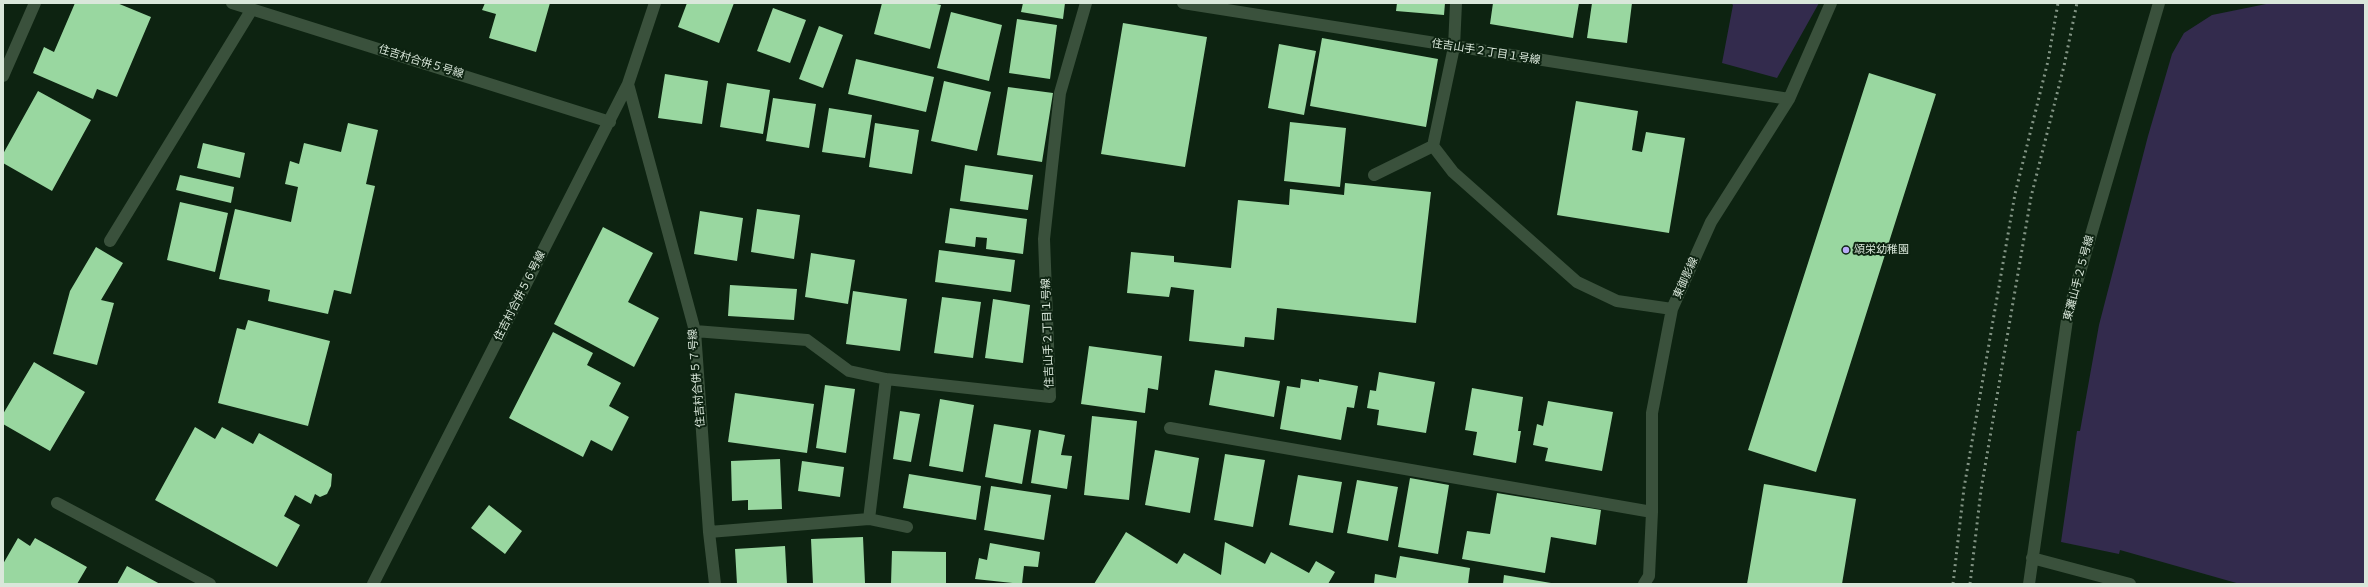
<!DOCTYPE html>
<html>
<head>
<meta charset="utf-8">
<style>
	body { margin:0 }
	#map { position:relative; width:2368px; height:587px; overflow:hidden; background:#0d2311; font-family:Helvetica,sans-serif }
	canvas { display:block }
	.frame { position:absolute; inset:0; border:4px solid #d9e7da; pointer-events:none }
</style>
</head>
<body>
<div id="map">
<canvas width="2368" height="587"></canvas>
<div class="frame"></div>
</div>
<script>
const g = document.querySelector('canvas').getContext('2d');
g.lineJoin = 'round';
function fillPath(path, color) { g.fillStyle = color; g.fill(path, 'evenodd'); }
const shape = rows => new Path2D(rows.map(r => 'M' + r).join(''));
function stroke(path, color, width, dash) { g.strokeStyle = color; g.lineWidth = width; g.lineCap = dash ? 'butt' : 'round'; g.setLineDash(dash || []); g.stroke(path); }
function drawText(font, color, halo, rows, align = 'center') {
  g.font = font + ' Helvetica,"Noto Sans JP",sans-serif'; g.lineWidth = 4; g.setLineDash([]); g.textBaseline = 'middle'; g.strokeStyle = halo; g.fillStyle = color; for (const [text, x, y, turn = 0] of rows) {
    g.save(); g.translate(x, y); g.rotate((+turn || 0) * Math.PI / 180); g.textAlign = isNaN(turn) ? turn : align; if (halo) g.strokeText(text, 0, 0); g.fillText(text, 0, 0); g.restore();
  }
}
fillPath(shape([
	[1731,3,1819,3,1777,78,1722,63,1733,5],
	[2271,3,2365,3,2365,584,2240,584,2120,550,2119,554,2061,542,2077,431,2080,431,2099,325,2148,136,2172,54,2184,33,2212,15]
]), '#332b4d');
fillPath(shape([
	[75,3,117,3,151,17,117,97,97,89,93,99,33,73,44,47,54,52],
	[485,3,550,3,536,52,489,38,496,14,482,10],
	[687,3,734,3,719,43,678,27],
	[882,3,932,3,941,5,930,49,874,34],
	[1023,3,1065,3,1063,19,1021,12],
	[1397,3,1445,3,1444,15,1396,11],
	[1493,3,1579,3,1573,38,1490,24],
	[1592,3,1632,3,1627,43,1587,38],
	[773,8,806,20,790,63,757,51],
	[951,12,1002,25,989,81,937,68],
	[1017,19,1057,25,1050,79,1009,73],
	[1123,23,1207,37,1185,167,1101,154],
	[819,26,843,35,823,88,799,79],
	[1322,38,1438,59,1426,127,1310,106],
	[1279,44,1316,51,1304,115,1268,108],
	[856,59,934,77,926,112,848,94],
	[1869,73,1936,94,1816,472,1748,450],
	[665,74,708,81,702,124,658,118],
	[944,81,991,92,977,151,931,141],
	[727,83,770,90,763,134,720,127],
	[1008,87,1053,93,1042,162,997,155],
	[38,91,91,120,52,191,3,163,3,154],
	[773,98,816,104,809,148,766,141],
	[1576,101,1638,111,1632,150,1642,152,1646,132,1685,138,1669,233,1557,215],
	[829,108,872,115,865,158,822,152],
	[1290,122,1346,128,1340,187,1284,181],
	[348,123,378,130,366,184,375,186,351,294,334,290,328,314,268,301,270,290,219,279,235,209,291,222,298,187,285,184,290,161,299,164,304,143,341,152],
	[875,123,919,130,912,174,869,167],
	[203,143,245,153,240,178,197,168],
	[965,165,1033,175,1028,210,960,201],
	[180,175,234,187,231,203,176,190],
	[1345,183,1431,192,1416,323,1277,308,1274,340,1245,337,1244,347,1189,341,1194,290,1171,287,1169,297,1127,293,1131,252,1174,256,1174,262,1231,268,1238,200,1289,205,1290,189,1344,195],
	[180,202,228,213,215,272,167,260],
	[950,208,1027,219,1023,254,986,249,987,238,976,237,975,247,945,243],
	[757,209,800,215,794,259,751,252],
	[700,211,743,218,737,261,694,254],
	[603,227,653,253,628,302,659,318,634,367,554,324],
	[96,247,123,263,101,300,114,303,97,365,53,354,70,291],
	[939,250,1015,260,1011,292,935,282],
	[811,253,855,260,848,304,805,297],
	[730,285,797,289,794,320,728,316],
	[853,291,907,299,900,351,846,344],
	[942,297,981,302,973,358,934,353],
	[993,299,1030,305,1023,363,985,358],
	[248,320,330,341,308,426,218,403,237,328,245,330],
	[553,332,593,353,587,365,621,383,609,406,629,417,612,451,591,440,583,457,509,418],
	[1089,346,1162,356,1158,390,1148,388,1145,413,1081,404],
	[34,362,85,392,50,451,3,424,3,414],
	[1215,370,1280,381,1274,417,1209,405],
	[1379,372,1435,382,1426,433,1377,425,1379,410,1367,408,1370,390,1376,391],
	[1301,379,1319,382,1319,379,1358,386,1354,408,1347,407,1341,440,1280,429,1287,386,1300,388],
	[825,385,855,389,846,453,816,448],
	[1472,388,1523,397,1518,431,1521,431,1516,463,1473,455,1477,432,1465,430],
	[735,393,814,404,807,453,728,442],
	[940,399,974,405,963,472,929,466],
	[1548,401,1613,412,1602,471,1545,461,1548,448,1533,445,1537,424,1543,426],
	[900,411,920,414,911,462,893,459],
	[1092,416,1137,421,1129,500,1084,495],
	[994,424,1031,430,1022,484,985,477],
	[195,427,215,439,222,427,253,444,259,433,332,474,331,486,327,494,320,497,315,494,311,504,295,495,284,516,300,525,277,567,155,500],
	[1039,430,1065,435,1061,455,1072,456,1067,489,1031,483],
	[1155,450,1199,458,1190,513,1145,505],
	[1225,454,1265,460,1253,527,1214,520],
	[780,459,782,509,748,510,748,500,732,501,731,461],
	[802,461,844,467,840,497,798,491],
	[909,474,981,486,976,520,903,508],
	[1298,475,1342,482,1333,533,1289,525],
	[1410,478,1449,485,1438,554,1398,547],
	[1357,480,1398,487,1388,541,1347,533],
	[1764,484,1856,499,1842,584,1747,584],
	[991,486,1051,495,1044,540,984,530],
	[1497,493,1601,510,1596,545,1551,537,1545,573,1462,559,1467,531,1490,534],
	[489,505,522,531,505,554,471,528],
	[1126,532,1177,564,1184,553,1221,575,1225,542,1265,564,1271,552,1309,573,1316,561,1335,572,1328,584,1094,584],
	[863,537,865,583,813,584,811,539],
	[18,538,30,546,35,538,87,567,77,584,3,584,3,564],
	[990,543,1040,552,1038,567,1024,566,1022,584,975,579,979,558,987,560],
	[785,546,787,584,737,584,735,549],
	[892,551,946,552,946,584,891,584],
	[1400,556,1470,568,1468,584,1374,584,1375,574,1396,578],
	[127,566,160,584,117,584],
	[1504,575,1551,583,1551,584,1503,584]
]), '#99d7a0');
stroke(shape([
	[232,3,610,122],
	[1183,3,1789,99],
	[1456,3,1454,47,1433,146,1453,172,1577,282,1617,301,1672,309],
	[3,76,35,3],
	[628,84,695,331,709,532,715,584],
	[1374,175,1433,146],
	[110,241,252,9],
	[695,331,807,340,849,371,886,379,1050,397,1044,239,1060,93,1086,3],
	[1170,428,1652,512],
	[57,503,210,584],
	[869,519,886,379],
	[709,532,869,519,907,527],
	[2032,558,2130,584],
	[373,584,628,84,655,3],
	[1644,584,1649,576,1652,512,1652,413,1672,309,1711,222,1789,99,1831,3],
	[2029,584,2068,313,2159,3]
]), '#3a513c', 12);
stroke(shape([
	[1953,584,1964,488,2015,194,2048,61,2058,3],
	[1970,584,1981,490,2031,197,2064,66,2077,3]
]), '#829484', 3, [2, 4]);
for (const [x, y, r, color] of [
	[1846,250,4,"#b9abf7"]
]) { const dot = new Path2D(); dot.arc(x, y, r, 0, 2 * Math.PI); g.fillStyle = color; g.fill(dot); stroke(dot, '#0d2311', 1.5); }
drawText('11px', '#d9e7da', '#0d2311', [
	["住吉山手２丁目１号線",1486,52,9],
	["住吉村合併５号線",421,62,17],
	["東御影線",1686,278,-66],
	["東灘山手２５号線",2079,278,-75],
	["住吉村合併５６号線",520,296,-63],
	["住吉山手２丁目１号線",1048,333,-92],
	["住吉村合併５７号線",697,378,-95]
]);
drawText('11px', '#d9e7da', '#0d2311', [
	["頌栄幼稚園",1854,250]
], 'left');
</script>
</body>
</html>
